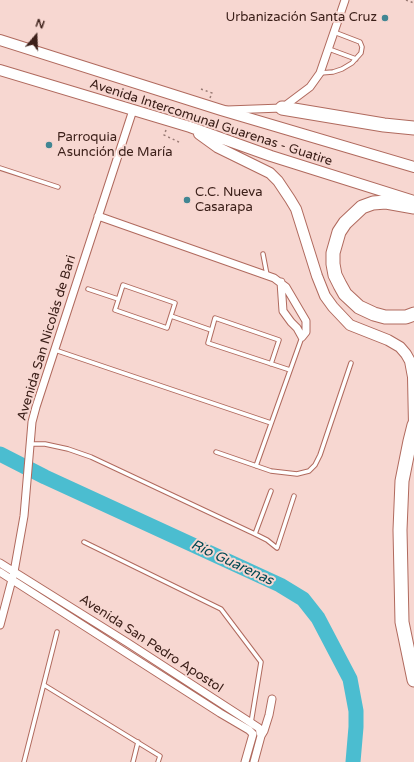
<!DOCTYPE html>
<html>
<head>
<meta charset="utf-8">
<style>
	body { margin:0 }
	#map { position:relative; width:414px; height:762px; overflow:hidden; background:#f7d7d1; font-family:"Varela Round",sans-serif }
	canvas { display:block }
	.north { position:absolute; left:16px; top:16px; width:40px; height:40px; -webkit-text-stroke:3px #f7d7d1; paint-order:stroke; rotate:19deg; font-size:11px; font-weight:700; line-height:16px; text-align:center; color:#3c201a }
	.north::after { content:''; display:block; margin:auto; width:14px; height:18px; background:#3c201a; clip-path:polygon(50% 0,100% 100%,50% 72%,0 100%) }
</style>
</head>
<body>
<div id="map">
<canvas width="414" height="762"></canvas>
<div class="north">N</div>
</div>
<script>
const g = document.querySelector('canvas').getContext('2d');
g.lineJoin = 'round';
const shape = rows => new Path2D(rows.map(r => 'M' + r).join(''));
function stroke(path, color, width, dash) { g.strokeStyle = color; g.lineWidth = width; g.lineCap = dash ? 'butt' : 'round'; g.setLineDash(dash || []); g.stroke(path); }
function drawText(font, color, halo, rows, align = 'center') {
  g.font = font + ' "Varela Round",sans-serif'; g.lineWidth = 4; g.setLineDash([]); g.textBaseline = 'middle'; g.strokeStyle = halo; g.fillStyle = color; for (const [text, x, y, turn = 0] of rows) {
    g.save(); g.translate(x, y); g.rotate((+turn || 0) * Math.PI / 180); g.textAlign = isNaN(turn) ? turn : align; if (halo) g.strokeText(text, 0, 0); g.fillText(text, 0, 0); g.restore();
  }
}
stroke(shape([
	[0,454,45,477,280,585,303,599,318,618,350,679,356,711,356,727,353,762]
]), '#4bbdd0', 15);
const lane = shape([
	[329,49,356,59],
	[320,73,333,72,342,69,352,63,361,53,362,47,360,42,334,32],
	[0,168,58,187],
	[263,254,267,275],
	[123,285,175,303,167,328,115,310,123,285],
	[88,289,118,299],
	[171,316,211,330],
	[55,350,271,423],
	[271,364,279,340,215,318,208,343,290,370],
	[30,444,45,444,68,449,91,457,255,534,267,540,277,548,294,496],
	[216,452,271,471,297,474,309,471,315,465,320,455,351,363],
	[256,466,302,337],
	[255,534,271,491],
	[84,542,221,609,261,662,251,723],
	[44,685,160,756,158,762],
	[24,762,57,632],
	[133,762,138,742]
]);
const street = shape([
	[227,110,282,108,310,87,320,73,345,0],
	[98,216,274,278,286,287,306,321,306,332,302,337],
	[281,282,283,311,291,322,297,328,302,337],
	[0,563,128,643,259,728,261,736,254,762],
	[0,572,220,713,249,730,253,734,245,762],
	[0,625,14,572,24,516,32,422,36,407,133,110],
	[261,736,264,731,269,715,272,699]
]);
const secondary = shape([
	[0,40,221,110,414,167],
	[0,70,190,127,271,156,414,201],
	[199,134,217,147,270,173,278,181,290,199,296,209,317,276,325,296,333,307,350,325,388,340,400,347,406,354,410,361,413,377,414,425]
]);
const highway = shape([
	[282,108,384,125,414,128],
	[414,207,386,202,373,203,362,207,345,223,339,232,333,253,333,264,335,275,340,285,345,294,359,307,374,314,385,317,406,317,414,314],
	[414,425,410,441,402,481,400,530,402,622,414,680]
]);
stroke(lane, '#b06a5e', 5.5);
stroke(street, '#b06a5e', 9);
stroke(secondary, '#b06a5e', 12);
stroke(highway, '#b06a5e', 15);
stroke(shape([
	[406,0,414,3],
	[201,89,212,93,210,98],
	[166,130,164,135,181,143]
]), '#997b75', 1.5, [2, 3]);
stroke(lane, '#fff', 3.5);
stroke(street, '#fff', 7);
stroke(secondary, '#fff', 10);
stroke(highway, '#fff', 13);
for (const [x, y, r, color] of [
	[385,18,4,"#418693"],
	[49,145,4,"#418693"],
	[187,200,4,"#418693"]
]) { const dot = new Path2D(); dot.arc(x, y, r, 0, 2 * Math.PI); g.fillStyle = color; g.fill(dot); stroke(dot, '#f7d7d1', 1.5); }
drawText('13px', '#3c201a', '#f7d7d1', [
	["Urbanización Santa Cruz",377,18,"right"],
	["Parroquia",57,138],
	["Asunción de María",57,153],
	["C.C. Nueva",195,193],
	["Casarapa",195,208]
], 'left');
drawText('13px', '#3c201a', '#f7d7d1', [
	["Avenida Intercomunal Guarenas - Guatire",211,123,18],
	["Avenida San Nicolás de Bari",47,338,-73],
	["Avenida San Pedro Apostol",151,644,33]
]);
drawText('italic 14px', '#014953', '#f7d7d1', [
	["Río Guarenas",232,563,25]
]);
</script>
</body>
</html>
